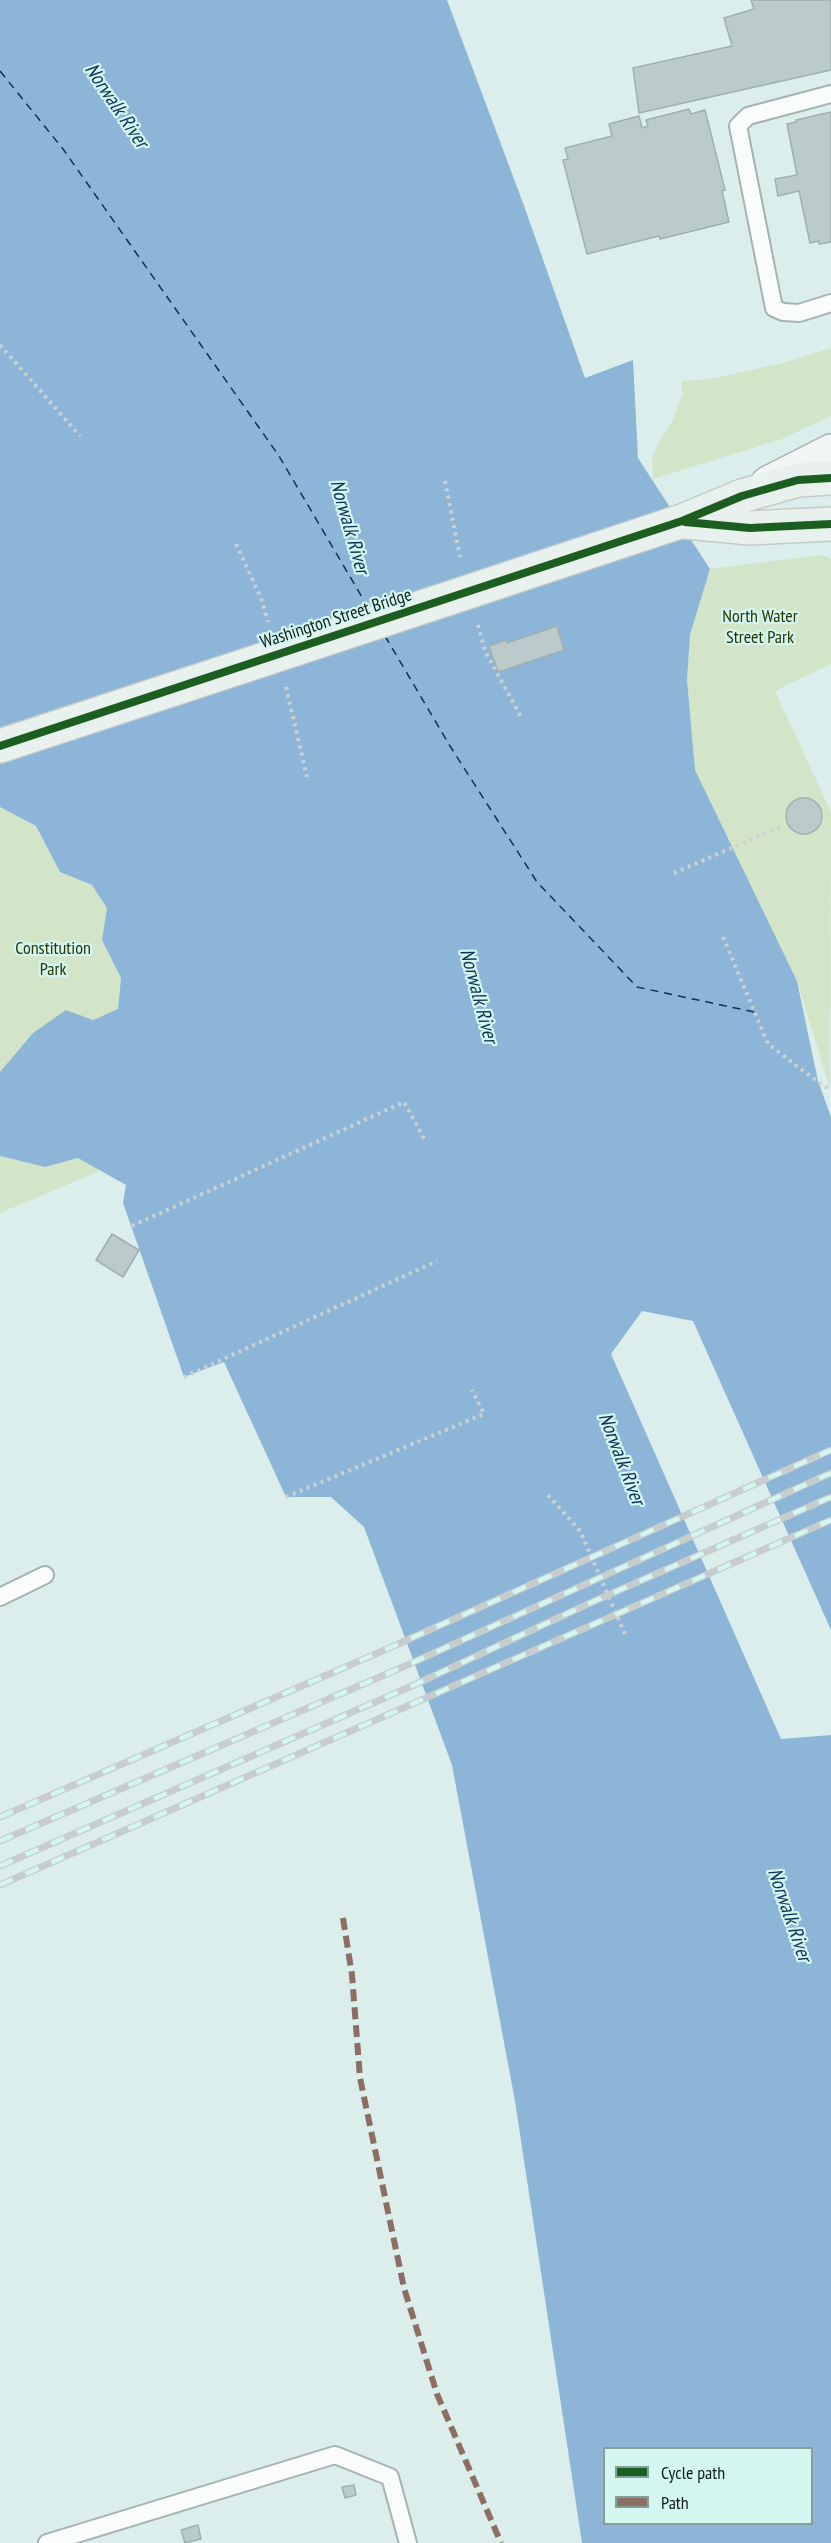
<!DOCTYPE html>
<html>
<head>
<meta charset="utf-8">
<style>
	body { margin:0 }
	#map { position:relative; width:831px; height:2543px; overflow:hidden; background:#dbeeeb; font-family:"PT Sans Narrow",sans-serif }
	canvas { display:block }
	.legend { position:absolute; left:603px; top:2447px; width:210px; height:78px; box-sizing:border-box; background:#d3f6f1; border:2px solid #859f9b; margin:0; padding:8px 10px; list-style:none; font-size:18px; color:#0f1c1a }
	.legend li { display:flex; align-items:center; gap:12px; height:30px }
	.legend b { width:30px; border:2px solid #859f9b }
</style>
</head>
<body>
<div id="map">
<canvas width="831" height="2543"></canvas>
<ul class="legend">
<li><b style="height:8px;background:#1b5e20"></b>Cycle path</li>
<li><b style="height:8px;background:#8d6e63"></b>Path</li>
</ul>
</div>
<script>
const g = document.querySelector('canvas').getContext('2d');
g.lineJoin = 'round';
function fillPath(path, color) { g.fillStyle = color; g.fill(path, 'evenodd'); }
const shape = rows => new Path2D(rows.map(r => 'M' + r).join(''));
function stroke(path, color, width, dash) { g.strokeStyle = color; g.lineWidth = width; g.lineCap = dash ? 'butt' : 'round'; g.setLineDash(dash || []); g.stroke(path); }
function drawText(font, color, halo, rows, align = 'center') {
  g.font = font + ' "PT Sans Narrow",sans-serif'; g.lineWidth = 4.5; g.setLineDash([]); g.textBaseline = 'middle'; g.strokeStyle = halo; g.fillStyle = color; for (const [text, x, y, turn = 0] of rows) {
    g.save(); g.translate(x, y); g.rotate((+turn || 0) * Math.PI / 180); g.textAlign = isNaN(turn) ? turn : align; if (halo) g.strokeText(text, 0, 0); g.fillText(text, 0, 0); g.restore();
  }
}
fillPath(shape([
	[831,348,831,416,782,439,653,479,652,459,658,444,673,420,682,394,682,381,711,379,783,363],
	[823,555,831,559,831,664,775,691,831,812,830,1089,797,981,695,770,687,680,690,635,710,569],
	[0,807,36,826,60,872,92,885,107,908,102,940,121,978,118,1009,93,1020,0,1072],
	[0,1156,45,1167,78,1158,102,1170,0,1213]
]), '#d3e5c8');
fillPath(shape([
	[0,0,447,0,523,203,585,378,633,360,638,458,710,569,690,635,687,680,695,770,797,981,818,1081,831,1117,831,2543,582,2543,515,2101,452,1765,364,1527,331,1497,286,1497,224,1362,184,1377,123,1203,126,1185,78,1158,45,1167,0,1156,0,1072,33,1033,66,1010,93,1020,118,1009,121,978,102,940,107,908,92,885,60,872,36,826,0,807],
	[604,2448,812,2448,812,2524,604,2524]
]), '#8cb5d7');
fillPath(shape([
	[642,1311,693,1321,831,1630,831,1735,781,1739,611,1354]
]), '#dbeeeb');
stroke(shape([
	[0,71,63,149,279,456,369,609],
	[385,636,450,746,537,882,637,987,754,1012]
]), '#0d3354', 1.5, [8, 6]);
const building = shape([
	[751,0,831,0,831,70,639,113,633,68,732,46,724,18,754,9,751,0],
	[689,109,691,114,705,110,725,190,722,191,729,222,660,239,659,236,587,254,563,160,568,159,565,148,612,136,609,124,639,116,642,128,648,126,646,120,689,109],
	[831,112,831,242,819,244,819,241,810,243,799,191,778,196,775,179,797,175,787,124,796,122,796,120,831,112],
	[557,626,564,650,498,672,489,646,506,640,507,643,557,626],
	'786 816a18 18 0 1 1 36 0a18 18 0 1 1-36 0Z',
	[112,1234,139,1250,123,1277,96,1260,112,1234],
	[354,2485,356,2495,345,2498,342,2487,354,2485],
	[198,2525,201,2539,185,2543,181,2530,198,2525]
]);
fillPath(building, '#bbcacb');
stroke(building, '#a1afb0', 1.5);
const service = shape([
	[831,94,748,116,738,126,774,308,783,312,799,313,831,303],
	[0,1597,45,1575],
	[47,2543,335,2455,390,2477,408,2543]
]);
const secondary = shape([
	[768,483,831,451]
]);
const primary = shape([
	[686,522,750,528,831,524],
	[480,588,682,521,742,496,798,480,831,478],
	[0,746,268,658]
]);
stroke(service, '#a5b3b1', 20);
stroke(secondary, '#a5b3b1', 36);
stroke(primary, '#c2cbca', 36);
stroke(shape([
	[0,345,80,436],
	[445,481,460,557],
	[236,544,261,598,268,622],
	[478,625,485,651,521,717],
	[286,687,307,777],
	[674,873,780,827],
	[723,937,768,1044,822,1085,831,1089],
	[132,1226,404,1102,426,1142],
	[184,1377,437,1261],
	[548,1495,580,1531,625,1634],
	[286,1497,484,1414,472,1390]
]), '#ccd1d1', 4, [3, 4.5]);
stroke(service, '#fafcfc', 16);
stroke(secondary, '#f0f6f4', 33);
stroke(primary, '#e8f1ed', 33);
const rail = shape([
	[0,1817,396,1645,831,1450],
	[0,1841,405,1666,831,1473],
	[0,1866,414,1685,590,1603,831,1497],
	[0,1885,831,1520]
]);
stroke(rail, '#c7cccc', 7);
stroke(rail, '#d3f6f1', 4.5, [14]);
const primaryBridge = shape([
	[268,658,480,588]
]);
stroke(primaryBridge, '#c2cbca', 36, []);
stroke(primaryBridge, '#e8f1ed', 33);
stroke(shape([
	[343,1918,352,1975,360,2078,404,2288,437,2394,501,2543]
]), '#8d6e63', 6, [12, 6]);
stroke(shape([
	[685,522,750,528,831,524],
	[0,746,682,521,742,496,798,480,831,478]
]), '#1b5e20', 8);
drawText('18px', '#283602', '#d3f6f1', [
	["North Water",760,617],
	["Street Park",760,638],
	["Constitution",53,949],
	["Park",53,970]
]);
drawText('18px', '#0f1c1a', '#d3f6f1', [
	["Washington Street Bridge",336,619,-18]
]);
drawText('italic 20px', '#0d3354', '#d3f6f1', [
	["Norwalk River",116,106,56],
	["Norwalk River",349,527,74],
	["Norwalk River",478,996,75],
	["Norwalk River",621,1459,69],
	["Norwalk River",789,1915,71]
]);
</script>
</body>
</html>
